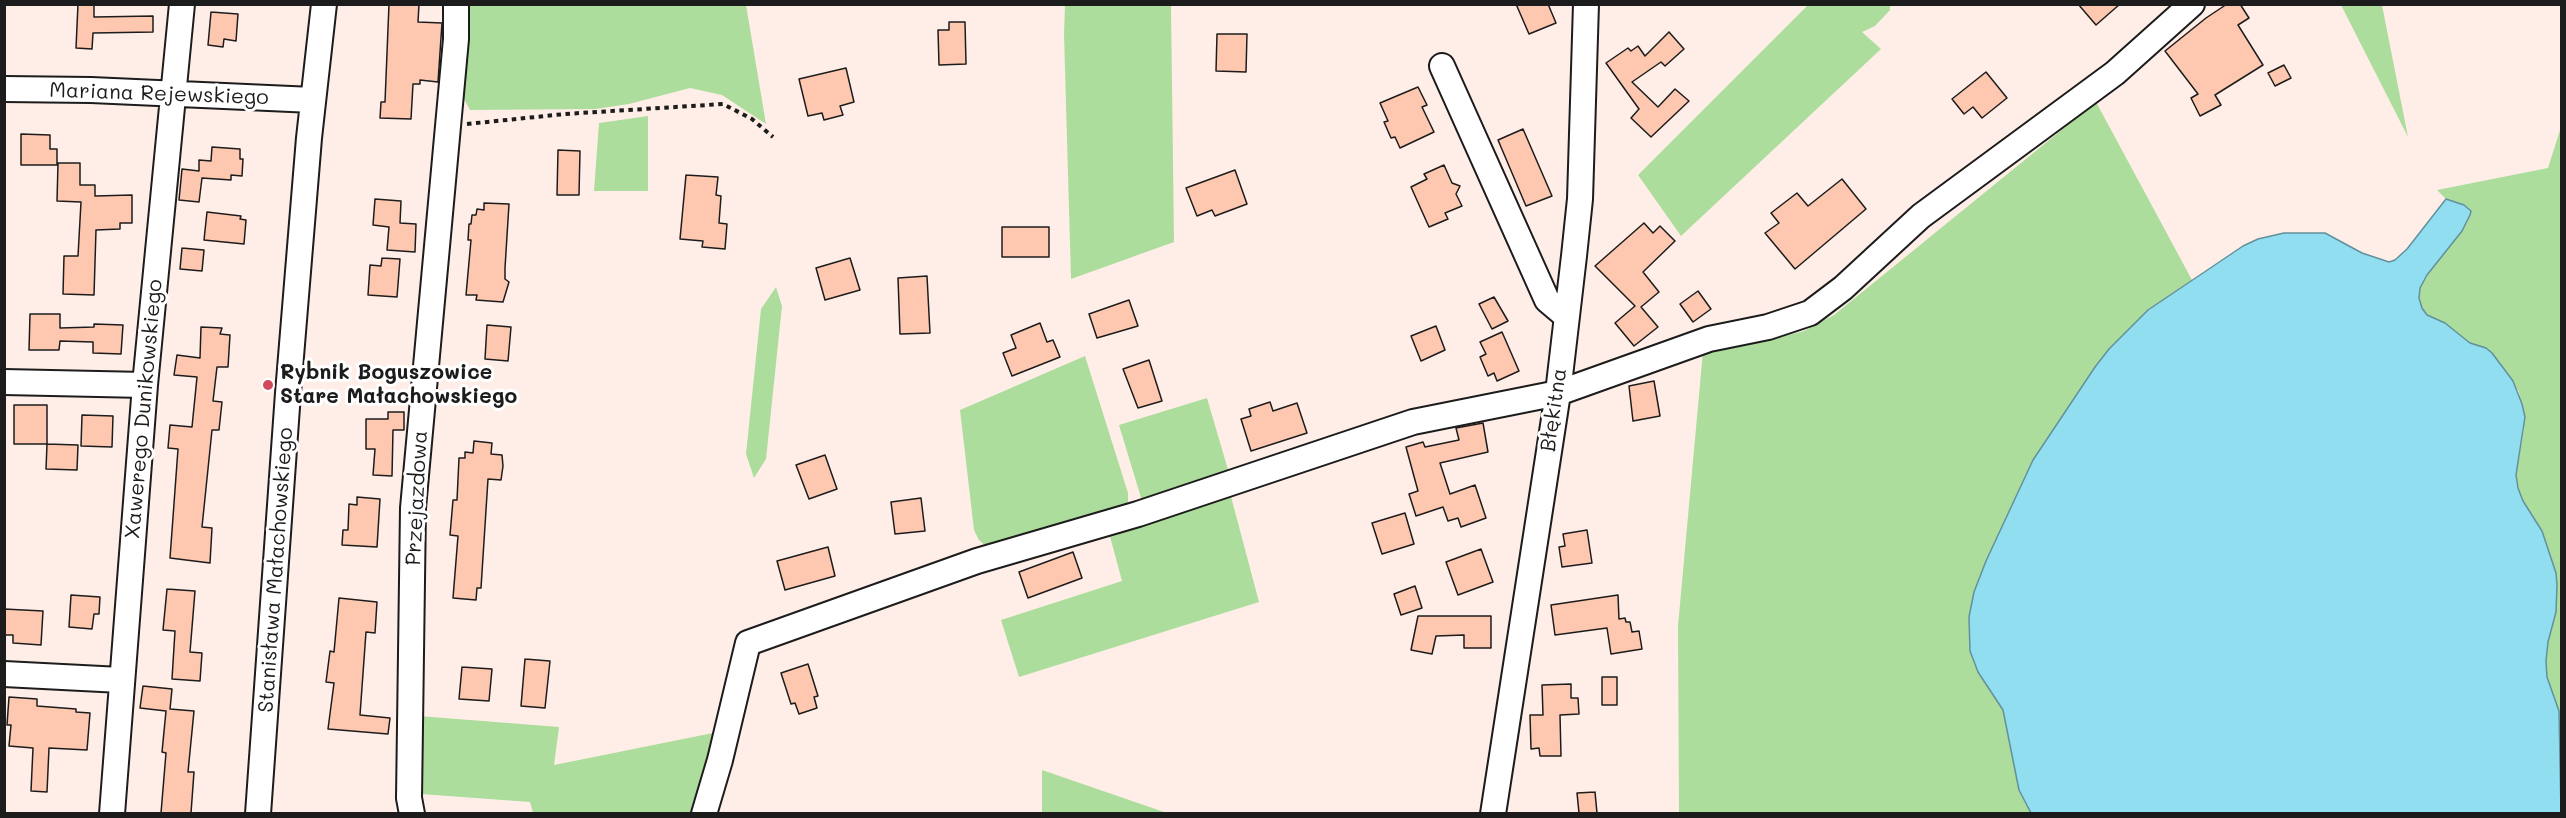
<!DOCTYPE html>
<html>
<head>
<meta charset="utf-8">
<style>
	body { margin:0 }
	#map { position:relative; width:2566px; height:818px; overflow:hidden; background:#ffeee7; font-family:Mali,sans-serif }
	canvas { display:block }
	.frame { position:absolute; inset:0; border:6px solid #1c1c1c; pointer-events:none }
</style>
</head>
<body>
<div id="map">
<canvas width="2566" height="818"></canvas>
<div class="frame"></div>
</div>
<script>
const g = document.querySelector('canvas').getContext('2d');
g.lineJoin = 'round';
function fillPath(path, color) { g.fillStyle = color; g.fill(path, 'evenodd'); }
const shape = rows => new Path2D(rows.map(r => 'M' + r).join(''));
function stroke(path, color, width, dash) { g.strokeStyle = color; g.lineWidth = width; g.lineCap = dash ? 'butt' : 'round'; g.setLineDash(dash || []); g.stroke(path); }
function drawText(font, color, halo, rows, align = 'center') {
  g.font = font + ' Mali,sans-serif'; g.lineWidth = 6; g.setLineDash([]); g.textBaseline = 'middle'; g.strokeStyle = halo; g.fillStyle = color; for (const [text, x, y, turn = 0] of rows) {
    g.save(); g.translate(x, y); g.rotate((+turn || 0) * Math.PI / 180); g.textAlign = isNaN(turn) ? turn : align; if (halo) g.strokeText(text, 0, 0); g.fillText(text, 0, 0); g.restore();
  }
}
fillPath(shape([
	[463,5,746,5,766,124,722,95,690,88,629,104,595,109,470,110,462,95],
	[1065,5,1171,5,1174,242,1071,279,1064,34],
	[1808,5,1890,5,1890,10,1875,26,1862,32,1881,49,1681,236,1638,175],
	[2341,5,2382,5,2408,137],
	[2096,102,2192,280,2148,310,2109,349,2047,439,2033,460,1986,561,1969,617,1970,651,2003,710,2019,790,2031,813,1679,814,1678,626,1703,351,1769,340,1804,331,1834,315],
	[648,116,648,191,594,191,599,123],
	[2561,127,2561,766,2559,711,2547,677,2546,661,2548,642,2556,612,2556,573,2542,531,2523,501,2518,488,2516,475,2524,429,2519,392,2492,353,2470,343,2456,331,2427,315,2422,308,2419,297,2420,288,2427,275,2462,231,2470,215,2471,211,2464,205,2446,199,2437,190,2548,168],
	[776,287,782,306,766,459,754,478,746,454,761,309],
	[1085,356,1128,493,1128,502,1122,510,987,547,979,540,974,530,960,410],
	[1207,398,1229,473,1142,501,1119,425],
	[1229,489,1259,602,1019,677,1001,620,1122,581,1108,529],
	[419,716,559,727,554,765,718,732,699,813,533,813,530,802,421,794,417,804],
	[1042,770,1167,813,1042,813]
]), '#addd9c');
const water = shape([
	[2446,199,2464,205,2471,211,2470,215,2462,231,2427,275,2420,288,2419,298,2422,308,2427,315,2445,323,2470,343,2486,348,2492,353,2513,381,2522,404,2525,417,2516,475,2518,488,2523,501,2542,531,2556,573,2557,585,2556,612,2548,642,2546,661,2547,677,2559,711,2561,813,2031,813,2019,790,2003,710,1978,672,1970,651,1969,617,1974,592,1986,561,2033,460,2095,367,2109,349,2148,310,2243,246,2258,239,2284,233,2325,233,2362,253,2389,262,2395,260,2407,249,2446,199]
]);
fillPath(water, '#91def1');
stroke(water, '#62909c', 1.5);
const building = shape([
	[78,4,94,4,94,17,153,16,153,32,93,33,92,49,76,48,78,4],
	[389,4,419,4,418,22,442,23,438,82,420,80,420,84,413,84,411,119,380,118,381,102,385,102,389,4],
	[1516,4,1548,4,1556,23,1529,34,1516,4],
	[2078,4,2120,4,2096,25,2078,4],
	[2227,4,2240,4,2249,18,2238,25,2263,65,2215,95,2221,105,2200,116,2191,98,2198,94,2165,51,2206,18,2227,4],
	[211,12,238,14,236,41,224,39,223,47,208,45,211,12],
	[949,22,965,22,966,64,939,65,938,30,949,30,949,22],
	[1669,32,1684,49,1665,66,1661,62,1632,82,1658,107,1675,89,1689,101,1651,137,1631,118,1639,109,1606,63,1628,48,1631,51,1638,46,1645,56,1669,32],
	[1217,34,1247,34,1246,72,1216,71,1217,34],
	[2284,65,2291,78,2275,86,2268,73,2284,65],
	[846,68,854,102,840,106,843,115,824,120,822,113,808,116,799,79,846,68],
	[1986,72,2007,98,1982,118,1973,107,1964,114,1952,99,1986,72],
	[1418,87,1427,105,1422,107,1434,132,1400,148,1395,137,1391,138,1384,122,1388,121,1380,103,1418,87],
	[1523,129,1552,196,1526,206,1498,140,1523,129],
	[21,134,50,135,50,149,57,149,57,165,21,165,21,134],
	[212,147,240,149,240,159,243,159,242,176,231,175,231,180,202,178,199,202,179,200,182,169,199,171,199,160,211,161,212,147],
	[558,150,580,151,579,195,557,195,558,150],
	[58,163,80,163,80,185,95,185,95,196,132,195,132,223,120,223,120,229,96,230,94,295,63,294,64,256,78,256,81,202,57,201,58,163],
	[1444,165,1452,183,1460,186,1456,194,1462,206,1445,213,1448,219,1429,227,1411,187,1427,179,1424,174,1444,165],
	[1235,170,1247,204,1215,216,1212,210,1197,216,1186,188,1235,170],
	[686,175,718,177,716,195,721,196,719,223,727,224,725,249,702,247,703,241,680,239,686,175],
	[1842,179,1866,209,1795,269,1765,233,1779,223,1771,213,1797,193,1808,206,1842,179],
	[375,199,401,201,400,223,416,224,415,252,387,250,389,227,373,225,375,199],
	[484,203,509,204,505,268,505,279,509,282,503,302,476,300,477,295,466,295,471,240,468,240,469,224,471,224,472,215,476,215,477,209,484,210,484,203],
	[207,212,241,216,240,219,246,220,244,244,204,240,207,212],
	[1644,223,1653,233,1660,226,1675,241,1643,272,1659,292,1641,307,1658,327,1634,346,1615,323,1635,306,1595,266,1644,223],
	[1002,227,1049,227,1049,257,1002,257,1002,227],
	[182,248,204,250,202,271,180,269,182,248],
	[382,258,400,259,397,297,368,295,370,265,381,266,382,258],
	[850,258,860,290,825,300,816,268,850,258],
	[927,276,930,333,900,334,898,278,927,276],
	[1698,291,1711,309,1693,322,1680,304,1698,291],
	[1494,297,1508,321,1492,329,1479,304,1494,297],
	[1129,300,1138,326,1097,338,1089,314,1129,300],
	[30,314,60,314,60,328,94,327,94,324,123,325,121,354,93,353,93,342,60,341,59,350,29,350,30,314],
	[1040,323,1047,342,1053,340,1060,357,1012,376,1003,353,1016,348,1011,335,1040,323],
	[487,325,511,327,508,361,485,359,487,325],
	[1436,326,1445,350,1421,361,1411,336,1436,326],
	[201,327,222,328,220,334,230,335,228,367,217,367,213,401,222,402,219,430,212,430,202,527,212,528,210,563,170,558,178,449,168,448,170,425,192,427,197,377,174,375,177,355,200,358,201,327],
	[1502,332,1519,371,1497,381,1494,373,1488,376,1480,357,1486,354,1480,342,1502,332],
	[1149,360,1162,401,1138,408,1123,369,1149,360],
	[1654,381,1660,416,1633,421,1629,386,1654,381],
	[1270,402,1273,411,1297,403,1307,433,1251,451,1241,419,1251,416,1249,409,1270,402],
	[14,405,47,405,47,444,14,444,14,405],
	[388,412,404,412,404,430,393,430,392,476,373,475,375,449,366,449,366,419,388,419,388,412],
	[82,415,113,416,112,447,81,446,82,415],
	[1483,423,1488,452,1440,463,1450,494,1475,485,1486,518,1461,527,1458,518,1448,521,1443,507,1416,516,1409,494,1418,491,1406,447,1423,442,1425,447,1459,440,1456,428,1483,423],
	[474,441,492,443,491,454,502,455,503,466,501,480,488,479,481,588,477,588,476,600,453,598,458,536,450,535,453,500,457,500,459,458,465,458,465,452,473,453,474,441],
	[47,444,78,445,77,470,46,469,47,444],
	[825,455,837,489,809,499,796,465,825,455],
	[357,497,380,499,377,547,342,545,343,530,348,530,349,504,357,505,357,497],
	[921,498,925,531,895,534,891,502,921,498],
	[1405,513,1414,544,1382,554,1372,523,1405,513],
	[1587,530,1592,563,1562,567,1559,547,1565,546,1563,534,1587,530],
	[828,547,835,576,785,590,777,561,828,547],
	[1481,549,1493,582,1458,595,1446,562,1481,549],
	[1073,552,1082,578,1028,598,1019,572,1073,552],
	[1415,586,1422,608,1401,615,1394,594,1415,586],
	[167,589,195,591,190,652,202,653,200,681,172,679,175,631,163,630,167,589],
	[71,595,100,597,99,614,94,614,92,629,69,627,71,595],
	[1618,595,1619,619,1625,618,1626,622,1630,622,1632,632,1639,631,1642,649,1611,654,1607,628,1555,635,1551,605,1618,595],
	[339,598,377,602,375,633,366,632,360,715,390,718,388,734,328,729,334,683,326,682,330,651,334,652,339,598],
	[4,609,43,611,41,645,13,643,13,635,4,635,4,609],
	[1418,616,1491,616,1491,648,1464,648,1464,635,1436,636,1432,654,1411,650,1418,616],
	[525,659,550,661,545,708,521,706,525,659],
	[808,664,818,696,814,697,817,708,799,714,795,703,791,704,781,673,808,664],
	[462,667,492,669,489,701,459,699,462,667],
	[1602,677,1617,677,1617,705,1602,705,1602,677],
	[1571,684,1571,698,1578,698,1579,714,1560,715,1561,756,1540,756,1539,748,1531,749,1530,715,1543,715,1542,685,1571,684],
	[143,686,172,689,170,709,194,711,188,772,194,772,191,813,161,813,166,753,162,752,166,711,140,708,143,686],
	[9,697,37,699,37,706,76,709,76,712,90,713,87,750,49,748,47,792,31,791,33,748,9,746,11,725,7,725,9,697],
	[1595,792,1597,813,1579,813,1577,793,1595,792]
]);
fillPath(building, '#fec7b0');
stroke(building, '#1c1c1c', 1.5);
const minor = shape([
	[1442,66,1547,300,1566,316],
	[4,89,91,90,313,100],
	[4,382,145,385],
	[4,674,121,680],
	[112,814,145,385,182,4],
	[258,814,288,393,309,138,324,4],
	[412,814,409,798,413,508,456,39,456,4],
	[704,814,720,760,748,643,977,561,1138,514,1413,422,1558,393,1709,339,1768,327,1810,313,1843,288,1921,216,2115,73,2192,4],
	[1493,814,1558,393,1574,256,1580,199,1586,4]
]);
stroke(minor, '#1c1c1c', 28);
stroke(shape([
	[467,124,565,114,723,104,752,119,773,137]
]), '#1c1c1c', 4, [4.5, 4.5]);
stroke(minor, '#fff', 24);
for (const [x, y, r, color] of [
	[268,385,6,"#d1495b"]
]) { const dot = new Path2D(); dot.arc(x, y, r, 0, 2 * Math.PI); g.fillStyle = color; g.fill(dot); stroke(dot, '#fff', 2); }
drawText('21px', '#1c1c1c', '#fff', [
	["Mariana Rejewskiego",159,94,2],
	["Xawerego Dunikowskiego",144,409,-85],
	["Błękitna",1554,410,-82],
	["Przejazdowa",417,498,-87],
	["Stanisława Małachowskiego",276,570,-86]
]);
drawText('bold 21px', '#1c1c1c', '#fff', [
	["Rybnik Boguszowice",280,373],
	["Stare Małachowskiego",280,397]
], 'left');
</script>
</body>
</html>
